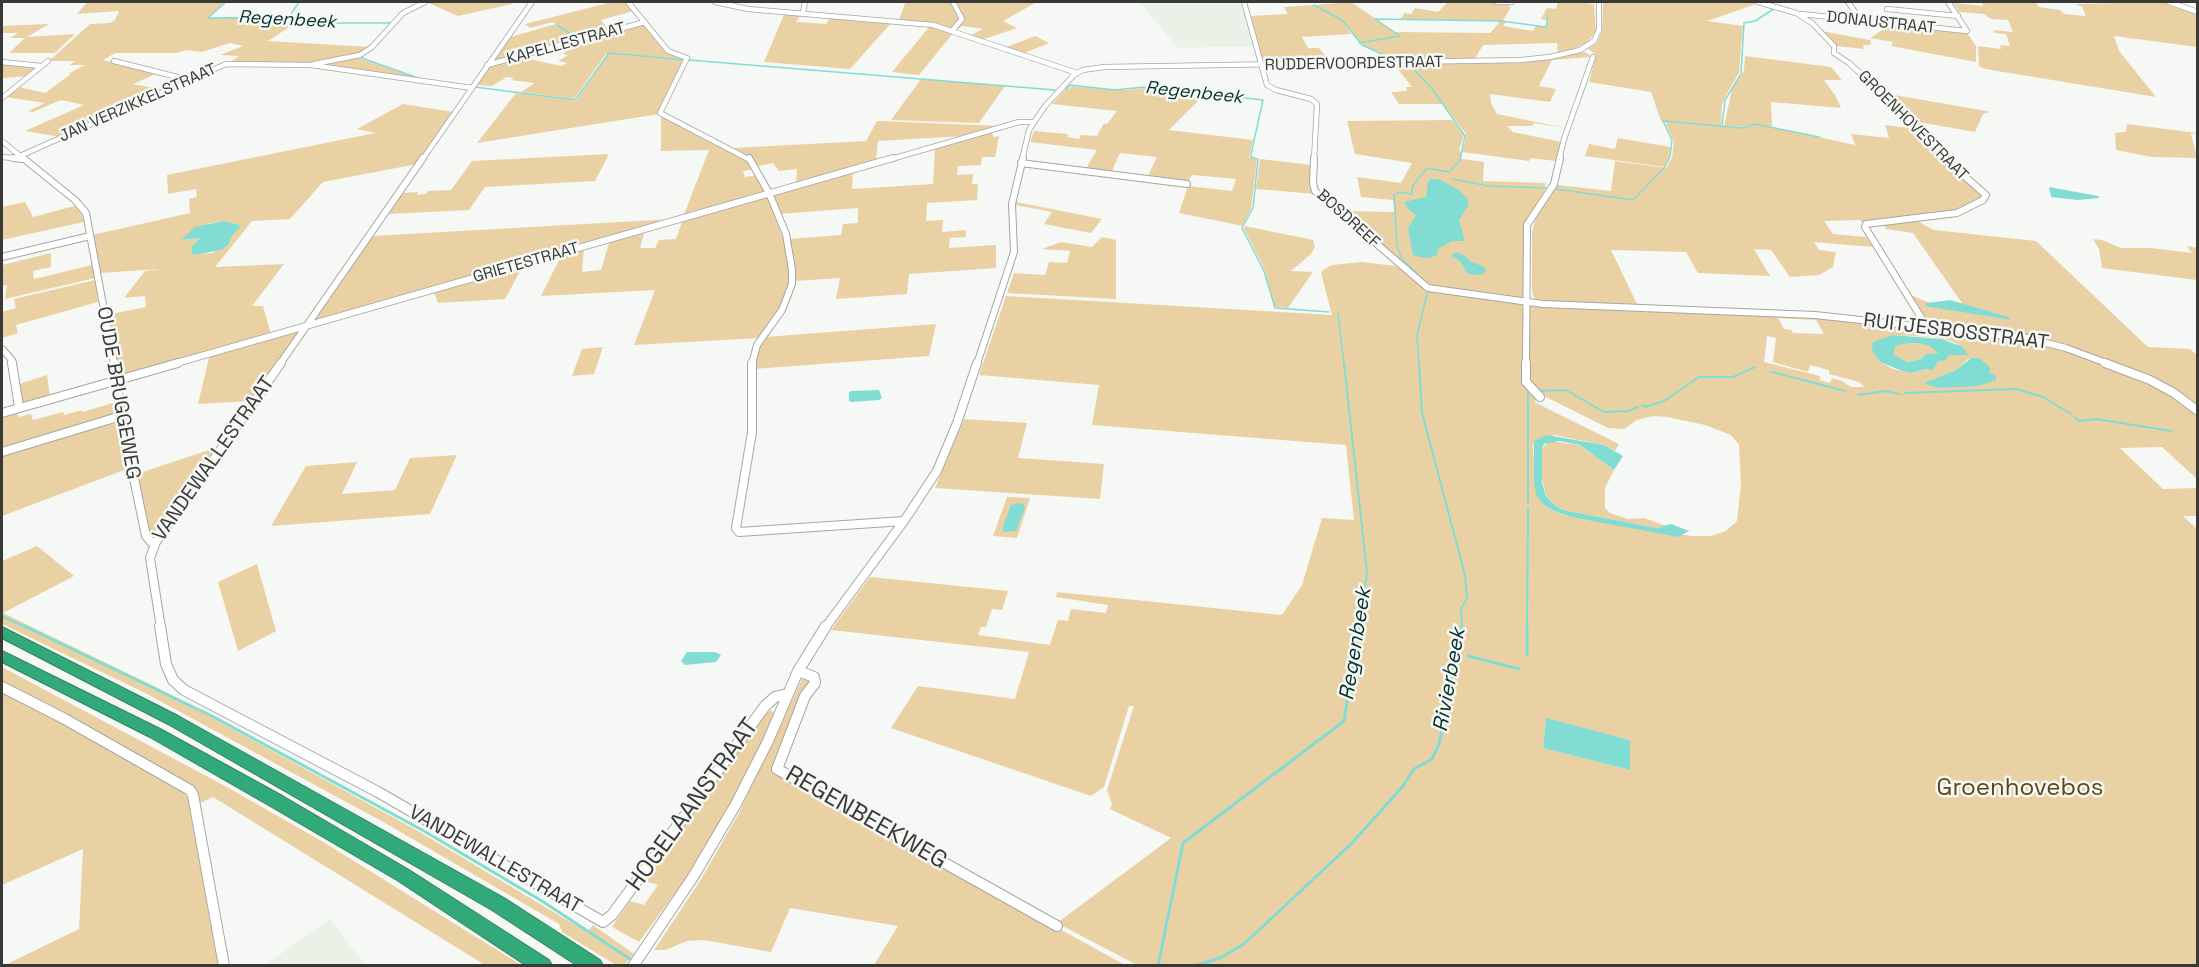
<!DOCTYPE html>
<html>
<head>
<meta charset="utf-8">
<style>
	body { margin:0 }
	#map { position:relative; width:2199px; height:967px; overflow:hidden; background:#f6f8f5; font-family:"Space Grotesk",sans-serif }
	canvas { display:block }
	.frame { position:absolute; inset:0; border:3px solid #393938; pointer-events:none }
</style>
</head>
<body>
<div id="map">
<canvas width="2199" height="967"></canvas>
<div class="frame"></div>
</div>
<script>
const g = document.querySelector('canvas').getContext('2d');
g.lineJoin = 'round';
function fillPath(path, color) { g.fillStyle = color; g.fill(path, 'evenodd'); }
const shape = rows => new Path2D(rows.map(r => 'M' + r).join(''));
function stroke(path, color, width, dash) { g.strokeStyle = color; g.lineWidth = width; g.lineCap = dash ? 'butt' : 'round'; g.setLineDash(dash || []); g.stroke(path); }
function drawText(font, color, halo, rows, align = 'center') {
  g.font = font + ' "Space Grotesk",sans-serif'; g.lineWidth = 5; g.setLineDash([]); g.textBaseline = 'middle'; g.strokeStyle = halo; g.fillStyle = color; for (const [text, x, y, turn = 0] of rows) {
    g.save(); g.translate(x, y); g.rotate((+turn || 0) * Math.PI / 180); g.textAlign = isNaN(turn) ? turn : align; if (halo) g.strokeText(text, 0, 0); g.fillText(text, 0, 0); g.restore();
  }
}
fillPath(shape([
	[1139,2,1242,2,1254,46,1178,48],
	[330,919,365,965,265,965]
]), '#eaf1e7');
fillPath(shape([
	[87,2,225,2,207,18,287,17,300,20,268,41,371,47,356,57,423,80,321,67,229,63,239,56,220,55,243,46,230,43,202,52,186,50,177,53,115,53,103,60,158,73,133,84,164,90,61,137,25,131,84,105,61,100,33,112,28,111,45,103,6,97,19,87,45,93,71,74,68,74,85,65,69,65,75,61,49,61,90,24,110,23,115,20,119,11,77,14],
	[426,2,512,2,512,4,458,16],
	[612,2,626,2,633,11,601,20,609,31,643,23,668,52,685,59,606,54,574,99,521,92,535,83,511,80,514,78,507,77,492,86,475,85,510,37,556,24,552,22,530,28,525,24],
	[562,44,571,48,562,54,568,55,558,61,567,63,561,66,520,57],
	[901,2,1037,2,1003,21,1017,28,981,40,969,36,983,29,963,26,954,31,899,20,905,3],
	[1351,2,1395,32,1490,33,1499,23,1497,21,1400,19,1405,13,1411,14,1415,8,1438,12,1448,2,1511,3,1509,6,1511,7,1503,21,1506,22,1503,26,1533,31,1536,26,1546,27,1547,20,1541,19,1547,8,1556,9,1558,2,1574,2,1594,4,1596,31,1587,43,1558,55,1557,43,1483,45,1474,60,1399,61,1363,45,1341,19,1351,34,1302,37,1308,48,1319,48,1327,58,1261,59,1250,16,1288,14,1284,7,1313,5,1340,19,1315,5],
	[1603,2,1759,3,1707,21,1743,26,1739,73,1726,95,1722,105,1721,126,1743,128,1752,124,1742,127,1724,126,1732,89,1744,71,1745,56,1831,67,1842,80,1824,80,1835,95,1841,108,1771,102,1772,126,1766,126,1855,145,1851,134,1889,138,1885,125,1918,129,1941,159,1982,192,1983,197,1960,210,1950,213,1863,223,1860,220,1824,221,1833,234,1866,237,1873,247,1814,242,1819,250,1836,252,1833,267,1819,275,1790,277,1771,250,1754,249,1770,276,1698,273,1686,252,1611,250,1637,304,1538,301,1534,298,1532,291,1532,232,1536,218,1558,185,1611,191,1615,161,1666,168,1672,158,1674,142,1665,122,1717,126,1661,121,1651,92,1589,82,1596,55,1588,49,1597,43,1602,32],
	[1984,2,2036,2,2039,7,2060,10,2064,14,2086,16,2082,7,2076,4,2164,2,2197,14,2197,47,2114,36,2119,51,2156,97,1985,69,1979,66,1978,46,2001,49,2000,45,2010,46,2006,34,1995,33,1993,30,2013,32,2008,20,1991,19,1984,14,1959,12,1953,3,1983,6,1982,3],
	[785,12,802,13,796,22,826,24,832,15,893,21,850,69,764,62],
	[49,24,27,37,75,34,55,53,9,53,25,38,10,38,18,33,2,33,2,26],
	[1885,25,1967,33,1976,46,1976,62,1891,46,1893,42,1870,38,1884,29],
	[930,26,954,32,919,75,892,72],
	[1821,31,1870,40,1871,43,1870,45,1863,45,1864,49,1837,46],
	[1035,36,1049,43,1022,54,1004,48],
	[1584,52,1589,54,1590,57,1552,60,1539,86,1556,89,1550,102,1490,94,1491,103,1497,114,1565,128,1534,123,1532,126,1507,126,1513,132,1561,142,1556,161,1531,158,1529,161,1462,152,1461,159,1484,162,1483,181,1546,183,1544,192,1524,224,1524,303,1823,317,1824,319,1922,330,1929,328,1909,294,1927,302,1948,306,1962,303,1913,233,1886,229,1883,223,1915,220,1934,230,2036,241,2148,347,2190,349,2197,355,2197,479,2162,447,2120,448,2163,489,2197,488,2197,516,2183,516,2198,530,2197,965,1137,965,1057,923,1171,838,1110,809,1112,804,1107,790,1134,706,1129,706,1104,787,1091,796,891,728,918,686,1015,699,1029,652,831,630,870,577,1008,591,1002,610,992,609,986,627,981,627,978,635,1050,645,1058,620,1068,621,1071,609,1106,613,1108,605,1056,597,1057,592,1282,615,1302,585,1322,518,1354,520,1346,445,1092,425,1099,385,979,375,1006,296,1332,315,1321,273,1323,270,1332,265,1362,262,1404,267,1340,211,1395,212,1393,200,1361,197,1357,177,1401,183,1412,163,1355,154,1347,121,1452,120,1464,135,1459,151,1462,152,1465,142,1466,134,1443,104,1399,104,1391,92,1407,91,1406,87,1412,87,1394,64,1534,61],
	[1778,318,1816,320,1824,334,1793,333,1791,330,1784,329],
	[1893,335,1933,337,1951,341,1958,344,1957,355,1949,355,1946,360,1938,362,1933,370,1926,369,1911,373,1893,369,1880,362],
	[1767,336,1776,338,1773,362,1808,372,1810,365,1829,370,1829,374,1859,382,1864,387,1851,387,1842,381,1832,378,1830,383,1820,380,1820,376,1764,362],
	[1979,358,1990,368,1987,383,1937,388,1925,383,1956,370,1968,359],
	[1542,395,1608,428,1624,429,1637,420,1653,416,1667,417,1705,425,1731,435,1739,445,1741,484,1737,521,1726,531,1711,536,1692,536,1571,517,1552,510,1536,495,1533,445,1554,435,1604,445,1615,451,1619,444,1534,402],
	[1546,719,1630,740,1630,770,1543,748],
	[608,54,684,60,659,114,477,143,516,93,576,101],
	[2,63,39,67,29,76,2,78],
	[921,79,1005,86,979,123,891,120],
	[1072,86,1124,90,1144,88,1205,94,1169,130,1253,140,1249,157,1257,159,1251,209,1243,226,1179,213,1188,186,1232,191,1236,179,1192,175,1187,183,1147,178,1157,157,1120,153,1111,173,1085,170,1097,150,1030,142,1034,131,1068,134,1067,137,1079,139,1081,135,1097,136,1104,123,1107,124,1117,111,1052,104,1065,90,1068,90],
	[1883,93,1986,111,1989,112,1983,114,1975,132,1913,121],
	[403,104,453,112,417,164,323,182,290,219,252,221,215,267,284,264,252,306,263,306,271,334,125,375,118,373,106,315,146,307,145,296,124,298,145,271,159,269,100,273,92,235,190,213,189,199,197,197,196,189,168,194,167,175,375,133,381,134,357,129],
	[223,221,240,225,230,239,213,253,192,254,191,247,200,238,182,240,210,223],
	[661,116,745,157,755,169,743,171,745,177,758,175,765,193,683,217,709,150,661,151],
	[877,121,1002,126,965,136,878,141,876,161,796,184,797,169,779,171,773,163,758,166,749,157,733,148,866,141],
	[2127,124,2197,133,2191,134,2197,158,2152,157,2116,150,2115,133,2126,132],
	[992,131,993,137,999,136,995,157,982,157,981,165,958,166,957,175,973,174,972,184,978,184,977,200,927,203,926,221,943,220,942,232,966,230,966,237,950,238,949,248,996,245,996,268,909,274,907,294,836,299,840,278,795,281,789,239,841,235,843,224,858,223,858,208,779,214,773,193,853,171,852,189,933,184,935,147],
	[1618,138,1670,147,1669,157,1664,167,1585,156,1589,144,1615,149],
	[609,154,595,181,485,187,469,210,388,214,402,193,418,192,417,195,426,194,428,191,451,190,472,161],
	[1260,159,1312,165,1316,194,1256,189],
	[768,197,787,250,791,281,782,308,759,338,634,345,655,290,541,296,562,254,584,248,582,272,601,270,610,240,645,230,640,248,655,248,659,240,676,239,683,219],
	[25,202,33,217,78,205,84,222,2,240,2,207],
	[1016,202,1102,219,1091,233,1044,224,1052,212,1016,205],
	[673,219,318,321,315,320,372,236],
	[1245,226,1313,240,1315,247,1311,254,1291,271,1313,272,1288,308,1274,307,1265,270,1244,229],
	[1102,237,1116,240,1116,299,1007,293,1014,273,1045,275,1049,262,1067,263,1070,251,1042,249,1061,242,1092,247],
	[2093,239,2102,240,2121,248,2151,248,2192,253,2187,246,2197,248,2197,280,2102,268,2099,249],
	[51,253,51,267,33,271,34,279,92,265,95,278,5,299,7,285,2,286,2,265],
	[524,264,505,299,438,303,433,290],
	[95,280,98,302,16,325,18,333,2,338,2,312,16,308,14,299],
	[936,324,929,356,753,369,753,358,765,337],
	[303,328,252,401,198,404,210,354],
	[1917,343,1930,346,1938,353,1926,354,1921,359,1908,362,1894,355,1894,348,1901,344],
	[603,347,594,374,572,376,582,349],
	[47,375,50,396,21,403,19,384],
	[116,402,117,411,106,418,2,449,2,414,16,409,18,417,31,414,33,420,63,412,64,415,82,410,83,412],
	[964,419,1027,423,1018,458,1104,464,1100,499,935,488],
	[117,420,127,469,2,516,2,453],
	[1550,441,1580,445,1614,470,1605,488,1605,508,1610,513,1628,519,1644,518,1666,526,1657,528,1563,510,1556,506,1546,495,1542,478,1542,448],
	[218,447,162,528,150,532,137,474],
	[457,455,430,514,271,526,306,466,357,462,342,494,395,490,410,458],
	[1007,497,1030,498,1017,538,993,536],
	[37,546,74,576,3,613,160,689,418,831,587,932,593,925,634,954,624,965,616,965,562,932,559,924,385,823,145,693,2,624,2,561],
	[257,564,276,631,238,651,218,582],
	[2,667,227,787,325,843,521,965,485,965,213,797,200,803,197,791,192,786,2,684],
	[803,677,809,680,810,684,775,772,1125,965,874,965,898,926,790,908,771,952,704,940,687,941,665,950,654,950,700,881,739,813],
	[2,691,55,718,181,790,188,798,218,965,5,965,79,929,83,849,2,885],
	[771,710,774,713,771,721,748,772,695,866,639,942,612,927,630,901,644,905,658,885,644,881,766,713]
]), '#ead1a3');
fillPath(shape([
	[1431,179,1438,179,1458,189,1468,199,1468,206,1459,220,1465,241,1452,241,1438,249,1437,255,1430,258,1420,257,1413,255,1408,228,1416,215,1408,209,1404,202,1426,197,1428,182],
	[2049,187,2098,196,2100,198,2078,200,2051,197],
	[223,221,241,225,230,239,229,244,221,250,194,255,192,254,191,247,200,238,181,240,195,227],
	[1456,252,1466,256,1469,261,1482,266,1486,269,1485,272,1480,275,1468,274,1460,261,1451,256],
	[1950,300,2008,317,2011,320,1925,306,1927,303],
	[1893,335,1942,339,1963,347,1968,355,1949,355,1946,360,1938,362,1933,370,1926,369,1911,373,1902,371,1880,362,1872,351,1873,342],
	[1917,343,1930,346,1938,353,1926,354,1921,359,1908,362,1894,355,1894,348,1901,344],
	[1971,358,1979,358,1991,368,1989,372,1996,376,1996,380,1978,386,1937,388,1924,383,1956,370],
	[879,390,882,398,879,400,852,402,849,401,849,392,852,391],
	[1547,435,1604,445,1623,456,1614,470,1580,445,1559,441,1544,444,1542,448,1542,482,1546,496,1556,506,1563,510,1657,528,1671,524,1689,531,1678,537,1571,517,1552,510,1542,503,1536,495,1534,481,1534,441],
	[1018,503,1024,504,1025,508,1016,531,1004,532,1002,529,1011,505],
	[687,652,715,652,721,655,716,662,685,665,681,661],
	[1546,718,1630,740,1630,770,1543,748]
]), '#81ddd4');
stroke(shape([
	[226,2,208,18,288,17,337,23,390,23],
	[1314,5,1342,20,1362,45,1397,61],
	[289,17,299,2],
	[557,25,579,39],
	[1359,43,1400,36,1375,19,1501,21,1546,27,1548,16],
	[359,57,421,79],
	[689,60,1055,90],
	[1399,64,1409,64,1433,90,1465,136,1460,160,1449,172,1427,168,1412,187,1412,194,1399,192,1394,195,1397,247,1402,259,1424,281],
	[475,87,575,100,609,53,685,60],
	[1066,90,1070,85,1115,90,1144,87,1263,100,1251,154,1251,157,1258,159,1253,208,1242,228,1264,271,1275,308,1329,312],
	[1722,126,1725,100,1741,74,1744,23,1755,21,1775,8],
	[1452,179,1489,186,1546,188],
	[1556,189,1633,200,1664,168,1670,157,1672,140,1663,121,1742,128,1755,124,1819,137],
	[1338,313,1344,364],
	[1419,364,1417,335,1428,290]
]), '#81ddd4', 1.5);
stroke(shape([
	[1344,363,1367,573,1358,628],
	[1419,363,1422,413,1465,575,1467,598,1461,609,1462,628],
	[1772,372,1845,391],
	[1540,391,1566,390,1604,412,1629,411,1638,407],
	[1905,393,2016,389,2043,397,2071,414],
	[1528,394,1528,503],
	[1858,395,1886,391,1900,394],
	[1642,405,1646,407,1664,401,1699,377,1733,377,1755,367],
	[2074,417,2079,421,2096,419,2171,431],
	[2,616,27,628],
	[1527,628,1528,509]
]), '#81ddd4', 2);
stroke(shape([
	[24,626,212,716,424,831,542,901,633,961],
	[1527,655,1527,626],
	[1468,656,1519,669],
	[1158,966,1183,843,1344,721,1359,626],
	[1194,966,1220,958,1244,944,1352,843,1403,786,1414,769,1432,759,1439,744,1462,626]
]), '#81ddd4', 3);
const minorFar3 = shape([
	[628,2,668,51,687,58,660,113,750,160],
	[715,2,748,9,933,25,1077,73],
	[1244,2,1267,85,1276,90,1311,99,1317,104,1314,160],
	[1497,2,1512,2],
	[1758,2,1796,13,1812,23,1834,46,1834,53,1849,63,1912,121,1931,140,1945,160],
	[1848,2,1862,22],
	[2169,2,2198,12],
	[1887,9,1958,16],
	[803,13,805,2],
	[1801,14,1967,31,1948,2],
	[952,31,962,19,953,2],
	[114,61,189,80],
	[2,62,41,66],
	[314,64,360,55,372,47,403,13,425,2],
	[487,65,645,22],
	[2,98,48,61],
	[2,141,25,160],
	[20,156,226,64,311,65,472,88],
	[2,157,23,159],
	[422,160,532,2],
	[888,160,1019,122,1034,122],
	[1022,160,1029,130,1045,106,1074,75,1083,70,1104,67,1521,60,1550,57,1580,50,1594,41,1599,30,1599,2],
	[1559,160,1564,139,1593,57]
]);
const minorFar2 = shape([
	[13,158,23,159],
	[23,158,75,200,86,213,114,364],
	[749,158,769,193,786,234,792,270,792,284,782,310,757,345,752,364],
	[1314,158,1313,183,1315,191,1428,288,1543,304,1815,315,2027,338,2066,348,2109,364],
	[1021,163,1187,184],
	[2,257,90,236],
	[1927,327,1865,227,1866,224,1957,213,1983,200,1986,195,1944,158],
	[2,349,12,360,13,364],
	[173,364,893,158],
	[280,364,423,158],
	[977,364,1014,252,1012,204,1023,158],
	[1526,364,1527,225,1554,184,1560,158]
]);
const minorFar1 = shape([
	[12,363,19,407],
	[114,363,121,416,146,536,151,542,156,542],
	[752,363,752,432,736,528,739,532,904,521],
	[1526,363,1526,382,1540,397],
	[2105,363,2150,380,2174,393,2198,411],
	[2,413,178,363],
	[2,452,121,416],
	[161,628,150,558,156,542,281,363],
	[825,628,904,521,937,471,957,423,977,363]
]);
const minor = shape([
	[160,626,166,664,173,680,184,690,378,792,603,922,612,915,765,706,775,697,787,694],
	[798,671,814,677,815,683,805,696,777,769,1057,926],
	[2,687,63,718,190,790,193,795,224,966],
	[633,966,693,877,736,804,768,741,798,671,826,626]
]);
const highway = shape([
	[2,627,178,716,504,898,600,960,603,966,578,966,492,910,168,724,2,638,2,627],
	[2,651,160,729,284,797,409,870,549,960,552,966,527,966,397,880,272,807,150,737,2,662,2,651]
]);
stroke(minorFar3, '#a5a7a4', 6);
stroke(minorFar2, '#a5a7a4', 8);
stroke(minorFar1, '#a5a7a4', 10);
stroke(minor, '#a5a7a4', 12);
stroke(highway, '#348262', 2);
stroke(minorFar3, '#fff', 4.5);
stroke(minorFar2, '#fff', 6);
stroke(minorFar1, '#fff', 8);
stroke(minor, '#fff', 10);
fillPath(highway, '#32a978');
drawText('16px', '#393938', '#f6f8f5', [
	["DONAUSTRAAT",1881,23,6],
	["KAPELLESTRAAT",566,44,-15],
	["RUDDERVOORDESTRAAT",1354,64,-1],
	["JAN VERZIKKELSTRAAT",138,103,-24],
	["GROENHOVESTRAAT",1913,126,45],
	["BOSDREEF",1348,219,42],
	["GRIETESTRAAT",526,263,-16]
]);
drawText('italic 18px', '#02312e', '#f6f8f5', [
	["Regenbeek",287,20,3],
	["Regenbeek",1194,93,6]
]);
drawText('20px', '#393938', '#f6f8f5', [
	["RUITJESBOSSTRAAT",1956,332,7],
	["OUDE BRUGGEWEG",118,393,80],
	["VANDEWALLESTRAAT",214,459,-55],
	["VANDEWALLESTRAAT",495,860,30]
]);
drawText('italic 21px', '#02312e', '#f6f8f5', [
	["Regenbeek",1356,644,-81],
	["Rivierbeek",1450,680,-80]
]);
drawText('24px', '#5d4615', '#f6f8f5', [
	["Groenhovebos",2020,788]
]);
drawText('24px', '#393938', '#f6f8f5', [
	["HOGELAANSTRAAT",693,805,-54],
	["REGENBEEKWEG",866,818,30]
]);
</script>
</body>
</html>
